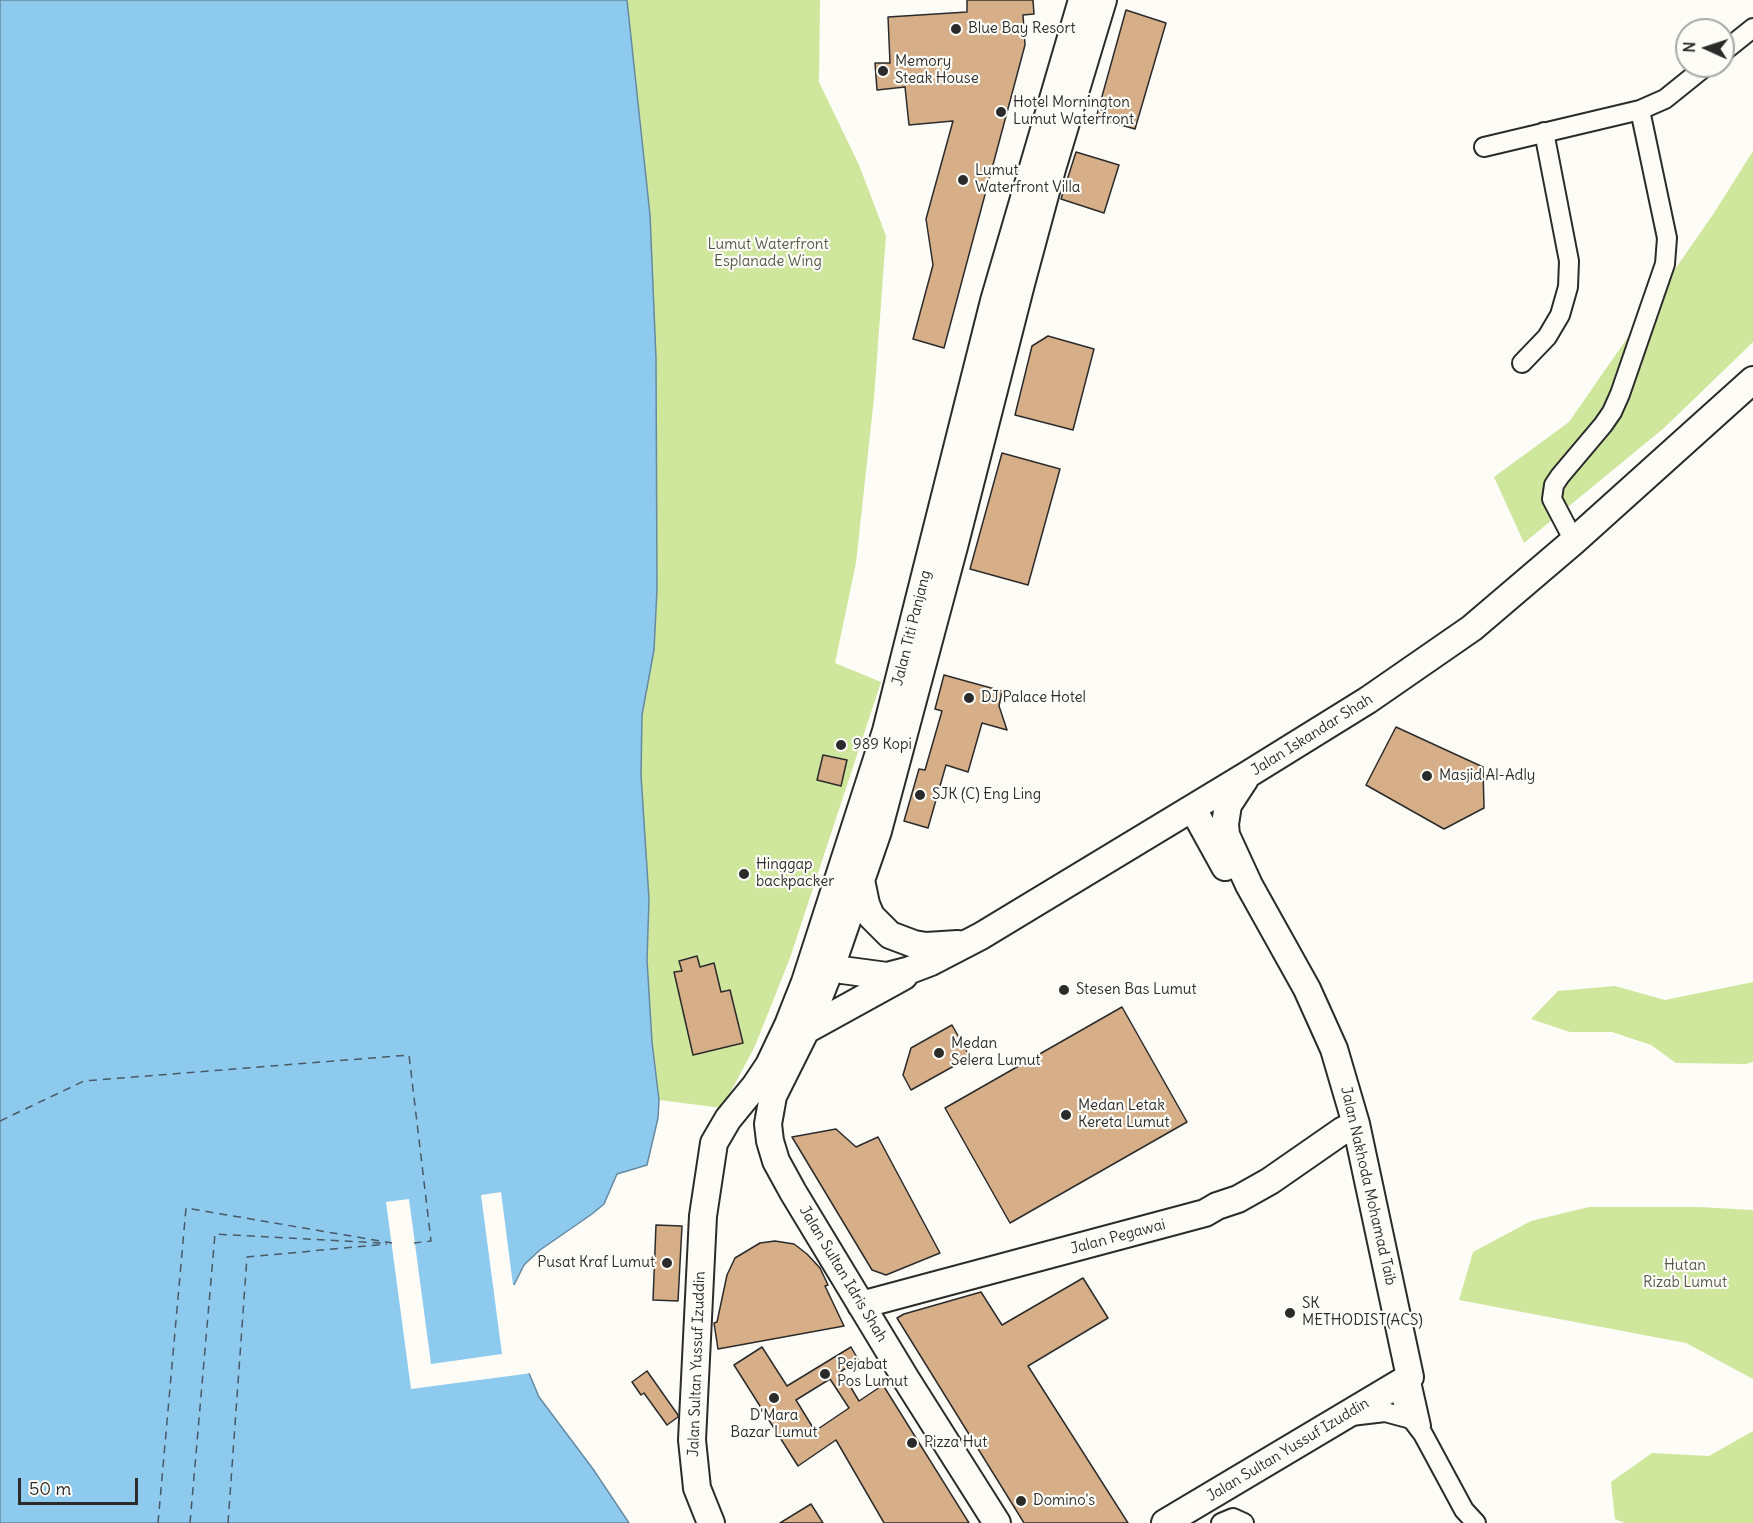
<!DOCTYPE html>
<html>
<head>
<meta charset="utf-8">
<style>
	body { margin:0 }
	#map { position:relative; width:1753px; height:1523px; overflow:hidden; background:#fdfcf7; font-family:Delius,sans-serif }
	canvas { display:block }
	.north { position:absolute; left:1675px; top:18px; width:60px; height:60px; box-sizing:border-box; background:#fdfcf7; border:2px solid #a9a8a5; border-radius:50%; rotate:273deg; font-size:16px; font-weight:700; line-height:24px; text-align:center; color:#2b2b2b }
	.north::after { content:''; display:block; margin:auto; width:21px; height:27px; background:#2b2b2b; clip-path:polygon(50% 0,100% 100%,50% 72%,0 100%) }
	.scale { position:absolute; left:18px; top:1478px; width:120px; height:27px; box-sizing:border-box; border:3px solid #2b2b2b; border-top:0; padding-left:8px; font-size:18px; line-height:21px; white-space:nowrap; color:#2b2b2b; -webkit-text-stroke:4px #fdfcf7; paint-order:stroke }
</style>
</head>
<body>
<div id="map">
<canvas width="1753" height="1523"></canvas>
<div class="north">N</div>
<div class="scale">50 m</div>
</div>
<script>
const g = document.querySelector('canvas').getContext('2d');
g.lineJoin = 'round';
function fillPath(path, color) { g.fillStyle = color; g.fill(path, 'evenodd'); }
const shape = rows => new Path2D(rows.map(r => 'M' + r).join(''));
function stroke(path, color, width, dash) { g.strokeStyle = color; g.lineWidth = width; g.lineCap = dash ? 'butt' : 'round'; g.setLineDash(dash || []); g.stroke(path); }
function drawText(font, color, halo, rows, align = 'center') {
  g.font = font + ' Delius,sans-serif'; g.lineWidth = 4.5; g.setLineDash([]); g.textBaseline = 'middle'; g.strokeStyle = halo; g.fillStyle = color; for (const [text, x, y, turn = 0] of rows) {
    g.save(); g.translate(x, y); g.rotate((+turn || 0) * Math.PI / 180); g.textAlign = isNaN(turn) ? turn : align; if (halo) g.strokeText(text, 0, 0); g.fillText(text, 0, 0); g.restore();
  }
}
fillPath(shape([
	[627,0,820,0,819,82,859,165,886,236,874,398,856,563,835,663,881,682,790,958,755,1046,722,1108,659,1100,652,1042,647,960,649,899,641,775,642,715,654,650,657,589,656,358,650,215],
	[1753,151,1753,342,1664,428,1524,543,1494,477,1569,422,1714,213],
	[1753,982,1753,1062,1746,1064,1676,1063,1651,1045,1612,1032,1570,1032,1531,1019,1558,991,1615,986,1665,1000],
	[1589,1207,1699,1207,1753,1210,1753,1379,1686,1343,1459,1300,1473,1252,1531,1221],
	[1753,1431,1753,1523,1625,1523,1615,1519,1611,1482,1652,1453,1709,1456]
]), '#cee79d');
const water = shape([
	[0,0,627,0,650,215,656,358,657,589,654,650,642,715,641,775,649,899,647,960,652,1042,659,1100,658,1118,647,1165,617,1174,604,1204,592,1214,540,1250,524,1265,514,1285,523,1359,539,1397,593,1469,629,1523,0,1523,0,0]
]);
fillPath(water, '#8ec9ee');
stroke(water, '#668aa0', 1.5);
fillPath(shape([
	[501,1192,513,1285,517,1285,526,1358,532,1373,411,1389,386,1202,409,1199,431,1364,502,1354,481,1195]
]), '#fdfcf7');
stroke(shape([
	[0,1121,84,1081,409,1055,431,1241,414,1243],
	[158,1523,186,1208,392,1243],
	[190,1523,215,1234,382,1243],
	[228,1523,247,1257,387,1244]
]), '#495a66', 1.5, [8, 6]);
const building = shape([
	[967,0,1033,0,1034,14,1023,15,1025,45,944,348,913,339,933,265,926,219,953,121,909,125,905,87,877,90,875,63,890,63,888,17,967,12,967,0],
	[1126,10,1166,23,1135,129,1096,118,1126,10],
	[1076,152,1119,165,1104,213,1061,199,1076,152],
	[1048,336,1094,349,1073,430,1015,415,1032,346,1048,336],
	[1002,453,1060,469,1028,585,970,569,1002,453],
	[944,675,1002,691,999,706,1007,730,982,723,968,772,946,765,928,828,904,821,919,769,925,770,942,711,935,709,944,675],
	[1396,727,1483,767,1484,808,1444,829,1366,785,1396,727],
	[823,755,847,760,841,786,817,780,823,755],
	[697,956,700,967,714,963,721,992,730,990,743,1043,693,1055,674,972,682,971,679,961,697,956],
	[1122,1007,1187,1122,1010,1223,945,1108,1122,1007],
	[952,1025,970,1057,911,1090,903,1075,911,1048,952,1025],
	[836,1129,856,1147,878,1137,940,1253,886,1275,872,1270,792,1137,836,1129],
	[656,1225,682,1226,678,1301,653,1300,656,1225],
	[775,1241,794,1244,807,1254,820,1268,828,1285,825,1286,844,1326,718,1349,714,1323,717,1322,727,1275,735,1258,760,1243,775,1241],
	[1083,1278,1108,1318,1028,1366,1128,1523,1024,1523,897,1318,904,1314,981,1292,1002,1325,1083,1278],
	[762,1347,787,1386,851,1347,859,1361,841,1371,859,1401,883,1385,969,1523,884,1523,836,1440,798,1466,734,1365,762,1347],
	[830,1379,849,1408,815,1431,796,1400,830,1379],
	[647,1371,678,1415,678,1417,667,1425,644,1393,641,1395,632,1382,647,1371],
	[811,1504,823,1523,780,1523,811,1504]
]);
fillPath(building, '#d6ae87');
stroke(building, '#2b2b2b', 1.5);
const street = shape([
	[1723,52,1753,28],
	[1484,147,1640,110,1665,99,1706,66],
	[1522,363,1547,337,1560,315,1568,287,1569,261,1544,132],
	[1574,541,1552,499,1554,485,1560,476,1603,425,1612,412,1620,394,1665,264,1667,238,1640,110],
	[1410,1377,1421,1426],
	[1398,1384,1402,1400,1407,1413,1423,1434,1464,1510,1476,1523],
	[1351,1416,1385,1412,1411,1419],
	[1221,1523,1233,1518,1244,1523]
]);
const secondary = shape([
	[1193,809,1225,867],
	[861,880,866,904,871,916,890,935,914,944,926,946,958,944],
	[816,961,842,970,887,976,910,970,931,962,981,936,1247,775,1368,700,1472,628,1574,541,1753,380],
	[806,1030,904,976],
	[861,1305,1205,1213,1217,1206,1238,1199,1270,1181,1342,1131,1356,1124],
	[711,1523,697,1488,692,1440,703,1216,714,1143,728,1119,755,1086,769,1065,788,1025,805,982,886,731,994,301,1082,0],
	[997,1523,906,1379,793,1192,776,1161,770,1141,768,1124,773,1096,806,1030,831,967,878,831,955,543,1021,284,1052,169,1103,0],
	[1165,1523,1410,1377,1356,1124,1334,1049,1307,989,1249,885,1226,835,1225,824,1228,805,1245,779]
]);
stroke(street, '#2b2b2b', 22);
stroke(secondary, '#2b2b2b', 30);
stroke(street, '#fdfcf7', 18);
stroke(secondary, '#fdfcf7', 26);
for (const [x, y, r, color] of [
	[956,29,6,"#2b2b2b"],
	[883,71,6,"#2b2b2b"],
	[1001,112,6,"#2b2b2b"],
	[963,180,6,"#2b2b2b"],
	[969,698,6,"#2b2b2b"],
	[841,745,6,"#2b2b2b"],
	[1427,776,6,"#2b2b2b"],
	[920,795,6,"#2b2b2b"],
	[744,874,6,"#2b2b2b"],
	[1064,990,6,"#2b2b2b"],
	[939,1053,6,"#2b2b2b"],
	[1066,1115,6,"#2b2b2b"],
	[667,1263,6,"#2b2b2b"],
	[1290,1313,6,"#2b2b2b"],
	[825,1374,6,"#2b2b2b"],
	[774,1398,6,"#2b2b2b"],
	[912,1443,6,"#2b2b2b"],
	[1021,1501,6,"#2b2b2b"]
]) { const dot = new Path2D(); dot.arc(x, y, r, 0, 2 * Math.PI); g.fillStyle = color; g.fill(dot); stroke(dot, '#fdfcf7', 2); }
drawText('15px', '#2b2b2b', '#fdfcf7', [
	["Blue Bay Resort",968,29],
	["Memory",895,62],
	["Steak House",895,79],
	["Hotel Mornington",1013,103],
	["Lumut Waterfront",1013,120],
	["Lumut",975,171],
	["Waterfront Villa",975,188],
	["DJ Palace Hotel",981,698],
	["989 Kopi",853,745],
	["Masjid Al-Adly",1439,776],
	["SJK (C) Eng Ling",932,795],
	["Hinggap",756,865],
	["backpacker",756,882],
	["Stesen Bas Lumut",1076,990],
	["Medan",951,1044],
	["Selera Lumut",951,1061],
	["Medan Letak",1078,1106],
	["Kereta Lumut",1078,1123],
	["Pusat Kraf Lumut",655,1263,"right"],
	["SK",1302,1304],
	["METHODIST(ACS)",1302,1321],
	["Pejabat",837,1365],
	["Pos Lumut",837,1382],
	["D'Mara",774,1416,"center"],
	["Bazar Lumut",774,1433,"center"],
	["Pizza Hut",924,1443],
	["Domino's",1033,1501]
], 'left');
drawText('15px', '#545a48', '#fdfcf7', [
	["Lumut Waterfront",768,245],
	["Esplanade Wing",768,262],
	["Hutan",1685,1266],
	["Rizab Lumut",1685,1283]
]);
drawText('15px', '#2b2b2b', '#fdfcf7', [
	["Jalan Titi Panjang",912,628,-76],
	["Jalan Iskandar Shah",1312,735,-32],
	["Jalan Nakhoda Mohamad Taib",1368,1186,77],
	["Jalan Pegawai",1118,1237,-15],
	["Jalan Sultan Idris Shah",843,1274,59],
	["Jalan Sultan Yussuf Izuddin",697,1364,-88],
	["Jalan Sultan Yussuf Izuddin",1288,1450,-31]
]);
</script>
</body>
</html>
